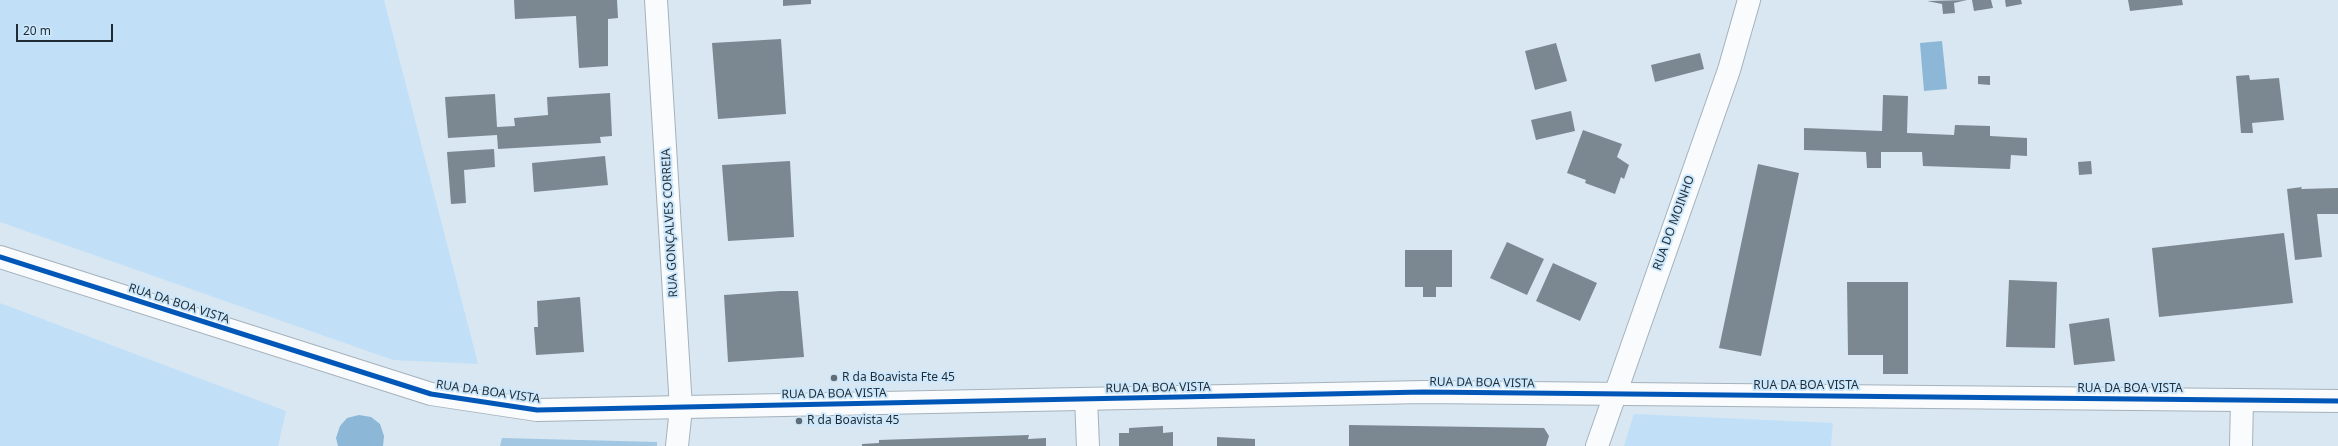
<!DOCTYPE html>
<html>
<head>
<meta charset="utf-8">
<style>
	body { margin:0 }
	#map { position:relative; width:2338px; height:446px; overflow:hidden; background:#d8e7f2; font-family:"Noto Sans",sans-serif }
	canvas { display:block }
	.scale { position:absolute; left:16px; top:24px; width:97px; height:18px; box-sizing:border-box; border:2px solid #1f2c35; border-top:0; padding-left:5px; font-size:12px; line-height:14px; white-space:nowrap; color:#1f2c35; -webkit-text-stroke:3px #cde8fc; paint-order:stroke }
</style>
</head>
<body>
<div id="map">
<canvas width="2338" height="446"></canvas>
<div class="scale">20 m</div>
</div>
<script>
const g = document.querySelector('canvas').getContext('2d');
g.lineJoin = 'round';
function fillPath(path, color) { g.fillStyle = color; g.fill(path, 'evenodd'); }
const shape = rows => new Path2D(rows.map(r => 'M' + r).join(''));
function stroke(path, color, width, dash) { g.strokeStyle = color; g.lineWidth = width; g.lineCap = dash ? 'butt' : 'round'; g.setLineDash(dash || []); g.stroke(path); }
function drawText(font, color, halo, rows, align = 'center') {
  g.font = font + ' "Noto Sans",sans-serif'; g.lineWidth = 4; g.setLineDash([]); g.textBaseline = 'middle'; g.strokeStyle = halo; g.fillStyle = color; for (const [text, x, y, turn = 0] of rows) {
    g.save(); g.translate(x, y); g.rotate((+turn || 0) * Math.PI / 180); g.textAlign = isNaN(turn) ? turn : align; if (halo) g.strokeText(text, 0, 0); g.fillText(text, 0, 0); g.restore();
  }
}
fillPath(shape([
	[0,0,384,0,478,364,393,360,0,222],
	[0,303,286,411,278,446,0,446],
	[1634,414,1833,423,1831,446,1624,446]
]), '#c1e0f7');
fillPath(shape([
	[502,438,657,442,657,446,500,446]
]), '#a2c7e2');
fillPath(shape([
	[1942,41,1947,89,1924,91,1920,43],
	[359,415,371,417,380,424,384,436,383,446,338,446,336,438,340,426,347,418]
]), '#8cb7d6');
fillPath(shape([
	[514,0,617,0,618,18,608,19,608,66,579,68,576,16,515,19],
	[783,0,811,0,811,4,783,6],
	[1967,0,1954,3,1955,13,1943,14,1942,4,1927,1],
	[1972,0,1991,0,1993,8,1974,11],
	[2005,0,2021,0,2022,4,2006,7],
	[2128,0,2182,0,2183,5,2130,11],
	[781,39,786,114,718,119,712,43],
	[1556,43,1567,81,1535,90,1525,51],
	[1700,53,1704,69,1655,82,1651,65],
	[2249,75,2250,80,2279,78,2284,120,2252,123,2253,133,2241,133,2236,76],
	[1978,76,1990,76,1990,85,1978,84],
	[610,93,612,136,600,137,601,143,498,149,497,135,448,138,445,97,495,94,497,127,515,126,514,118,548,115,547,97],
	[1883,95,1908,96,1907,133,1954,135,1955,125,1990,126,1990,136,2027,138,2027,156,2011,155,2010,169,1923,166,1922,152,1881,152,1881,168,1867,168,1866,152,1804,150,1804,128,1882,131],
	[1571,111,1575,131,1536,140,1531,120],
	[1583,130,1622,144,1617,157,1629,165,1624,179,1621,177,1615,194,1585,183,1586,180,1567,173],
	[494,149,495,167,464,170,466,203,451,204,447,152],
	[605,156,608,185,534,192,532,163],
	[790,161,794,237,728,241,722,165],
	[2091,161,2092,174,2079,175,2078,162],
	[1758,164,1799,173,1761,356,1719,348],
	[2302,187,2301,189,2338,188,2338,214,2317,214,2322,257,2295,260,2287,189],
	[2284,233,2293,303,2159,317,2152,248],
	[1507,242,1544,259,1527,295,1490,278],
	[1405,250,1452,250,1452,287,1436,287,1436,297,1423,297,1423,287,1405,287],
	[1553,263,1597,283,1580,321,1536,301],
	[2009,280,2057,282,2055,348,2006,347],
	[1847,282,1908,282,1908,374,1883,374,1883,355,1848,355],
	[780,291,798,291,804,357,728,362,724,295],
	[580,297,584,352,536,355,534,327,538,327,537,301],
	[2109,318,2115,361,2074,365,2069,324],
	[1349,425,1544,428,1549,436,1546,446,1349,446],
	[1163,426,1163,433,1173,432,1173,446,1119,446,1119,433,1129,433,1129,428],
	[1029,435,1028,439,1046,438,1046,446,862,446,862,444,879,443,879,440],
	[1217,437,1255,439,1255,446,1217,446]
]), '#7c8891');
const street = shape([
	[656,0,681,408,677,446],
	[1086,399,1088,446],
	[1597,446,1729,70,1749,0],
	[2241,446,2242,400]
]);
const secondary = shape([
	[0,257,431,394,537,410,1424,392,2338,401]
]);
stroke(street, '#a5b2bc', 24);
stroke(secondary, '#a5b2bc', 24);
stroke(street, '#f9fbfd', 22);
stroke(secondary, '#f9fbfd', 22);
stroke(shape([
	[0,257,431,394,537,410,1424,392,2338,401]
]), '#0057b8', 5);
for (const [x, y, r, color] of [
	[834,378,4,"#606d77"],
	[799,421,4,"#606d77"]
]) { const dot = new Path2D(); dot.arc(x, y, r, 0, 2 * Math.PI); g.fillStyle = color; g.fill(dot); stroke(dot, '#cde8fc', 1.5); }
drawText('12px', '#1f2c35', '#cde8fc', [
	["RUA GONÇALVES CORREIA",670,223,-93],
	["RUA DO MOINHO",1674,223,-70],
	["RUA DA BOA VISTA",179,304,18],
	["RUA DA BOA VISTA",1482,383,1],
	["RUA DA BOA VISTA",1806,386],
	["RUA DA BOA VISTA",1158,388,-1],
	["RUA DA BOA VISTA",2130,389],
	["RUA DA BOA VISTA",488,392,8],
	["RUA DA BOA VISTA",834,394,-1]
]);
drawText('12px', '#1f2c35', '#cde8fc', [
	["R da Boavista Fte 45",842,378],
	["R da Boavista 45",807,421]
], 'left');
</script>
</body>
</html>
